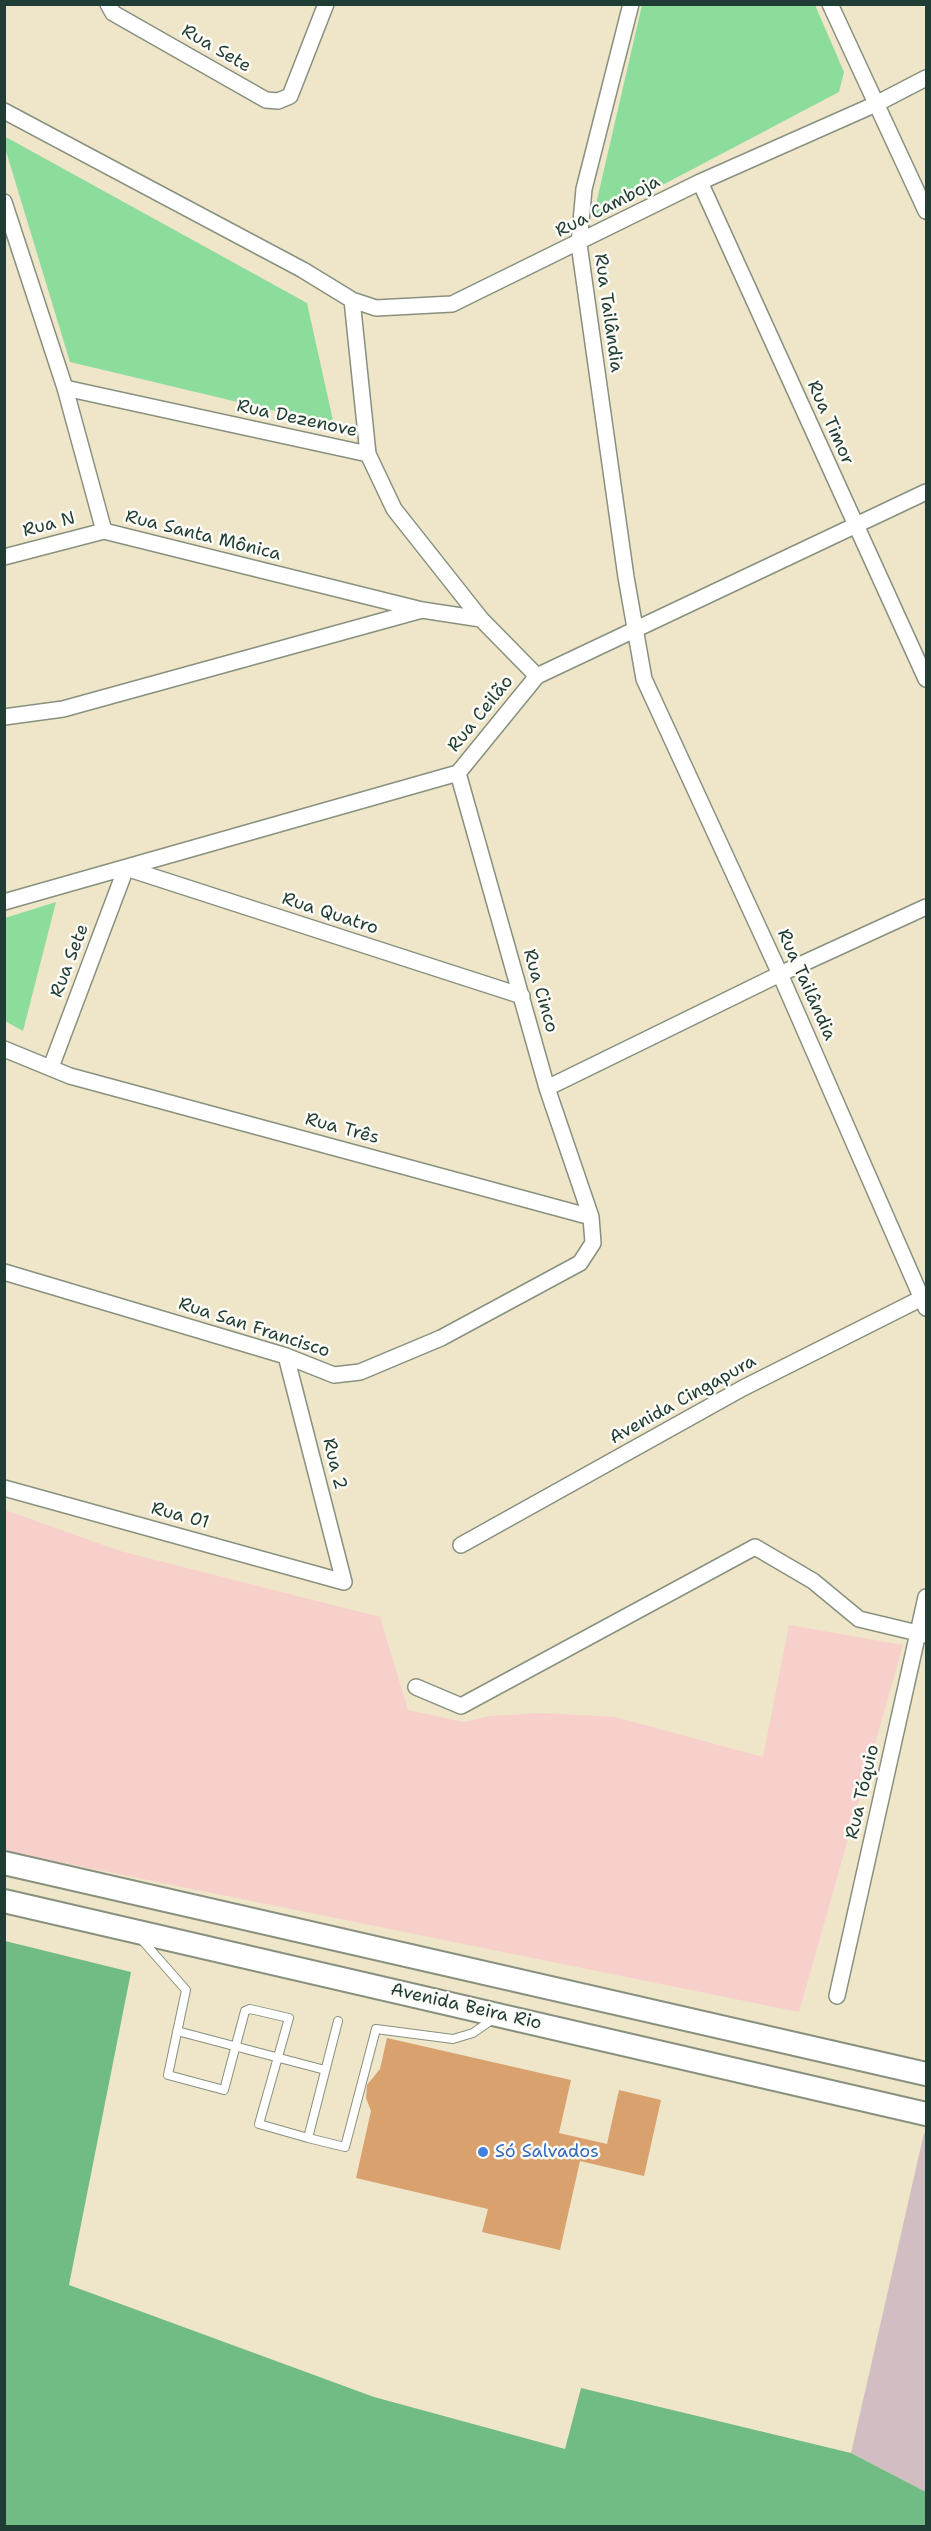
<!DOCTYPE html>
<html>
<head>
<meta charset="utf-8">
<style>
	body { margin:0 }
	#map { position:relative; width:931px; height:2531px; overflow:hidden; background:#efe5c9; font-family:"Shantell Sans",sans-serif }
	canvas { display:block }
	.frame { position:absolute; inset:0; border:6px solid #1f3d34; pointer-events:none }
</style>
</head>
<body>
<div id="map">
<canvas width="931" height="2531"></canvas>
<div class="frame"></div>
</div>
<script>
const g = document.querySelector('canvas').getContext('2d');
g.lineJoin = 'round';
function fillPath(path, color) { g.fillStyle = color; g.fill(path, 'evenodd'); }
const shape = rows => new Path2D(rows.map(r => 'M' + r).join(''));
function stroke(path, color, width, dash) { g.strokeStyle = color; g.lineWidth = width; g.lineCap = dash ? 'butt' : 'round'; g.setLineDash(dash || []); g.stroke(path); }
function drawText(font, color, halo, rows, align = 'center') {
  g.font = font + ' "Shantell Sans",sans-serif'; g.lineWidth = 5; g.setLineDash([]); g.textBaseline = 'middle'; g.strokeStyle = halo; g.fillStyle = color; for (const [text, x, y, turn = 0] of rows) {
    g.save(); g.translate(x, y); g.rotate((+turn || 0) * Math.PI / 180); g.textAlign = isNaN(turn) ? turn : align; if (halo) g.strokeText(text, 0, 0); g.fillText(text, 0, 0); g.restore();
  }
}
fillPath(shape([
	[5,1510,120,1551,380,1617,408,1710,464,1722,490,1716,542,1713,615,1717,763,1757,789,1625,903,1645,799,2012,5,1851]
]), '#f7d0cb');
fillPath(shape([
	[924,2133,926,2134,926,2492,851,2453]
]), '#d2bec2');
fillPath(shape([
	[642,5,815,5,844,72,839,92,596,220,597,200],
	[4,136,307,303,334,425,70,362,5,148],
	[56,902,23,1031,5,1021,5,918]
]), '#8cdc9c');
fillPath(shape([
	[5,1941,131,1972,69,2285,374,2397,565,2449,581,2388,851,2453,926,2492,926,2526,5,2526]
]), '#71bc84');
fillPath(shape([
	[387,2038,571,2080,559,2133,607,2144,619,2090,661,2100,644,2176,580,2161,560,2250,482,2232,488,2209,356,2178,371,2111,366,2098,367,2085,380,2069]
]), '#d8a16e');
const service = shape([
	[142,1940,186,1990,168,2075,224,2090,245,2011,250,2009,289,2018,259,2124,308,2138],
	[338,2021,308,2138,345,2147,376,2029,453,2039,473,2033,493,2019],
	[177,2031,325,2070]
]);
const minor = shape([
	[108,4,113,13,266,100,278,101,290,96,326,4],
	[631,4,584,189,579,244,626,577,644,679,780,974,926,1308],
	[830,4,926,211],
	[4,111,303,270,352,300,376,308,452,304,700,182,876,104,926,78],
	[700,182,926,679],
	[4,202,65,388,104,531,422,610,481,619],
	[352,300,368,454,394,509,481,619,537,676],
	[65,388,368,454],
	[4,557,104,531],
	[4,717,63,709,422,610],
	[458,773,547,1088,591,1217],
	[4,902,458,773,537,676,926,492],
	[4,1049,70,1076,591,1217,593,1243,580,1263,441,1338,360,1372,334,1375,286,1356,4,1272],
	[51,1067,126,868,522,996],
	[547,1088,780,974,926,907],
	[4,1488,344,1582,286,1356],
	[461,1545,743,1388,926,1296],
	[416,1687,461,1706,755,1547,813,1581,859,1619,926,1635],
	[837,1996,926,1597]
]);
const primary = shape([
	[4,1863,926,2074],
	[4,1901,926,2114]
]);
stroke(service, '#87917e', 10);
stroke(minor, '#87917e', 18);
stroke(primary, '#87917e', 26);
stroke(service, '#fff', 8);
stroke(minor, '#fff', 15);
stroke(primary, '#fff', 22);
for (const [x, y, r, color] of [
	[483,2152,6,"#3f7fe0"]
]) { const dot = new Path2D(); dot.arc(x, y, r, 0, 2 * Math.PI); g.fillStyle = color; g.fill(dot); stroke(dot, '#fdfcf7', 2); }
drawText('18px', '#1f3d34', '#fdfcf7', [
	["Rua Sete",216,49,30],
	["Rua Camboja",608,207,-27],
	["Rua Tailândia",608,313,82],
	["Rua Dezenove",297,419,12],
	["Rua Timor",830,423,66],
	["Rua N",49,525,-15],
	["Rua Santa Mônica",203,536,14],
	["Rua Ceilão",481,714,-51],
	["Rua Quatro",330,914,18],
	["Rua Sete",70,961,-69],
	["Rua Tailândia",806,985,66],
	["Rua Cinco",540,991,74],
	["Rua Três",342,1129,15],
	["Rua San Francisco",254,1328,18],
	["Avenida Cingapura",683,1400,-29],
	["Rua 2",334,1464,76],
	["Rua 01",180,1516,15],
	["Rua Tóquio",863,1792,-77],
	["Avenida Beira Rio",466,2007,13]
]);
drawText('18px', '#366cbe', '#fdfcf7', [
	["Só Salvados",495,2152]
], 'left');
</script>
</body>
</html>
